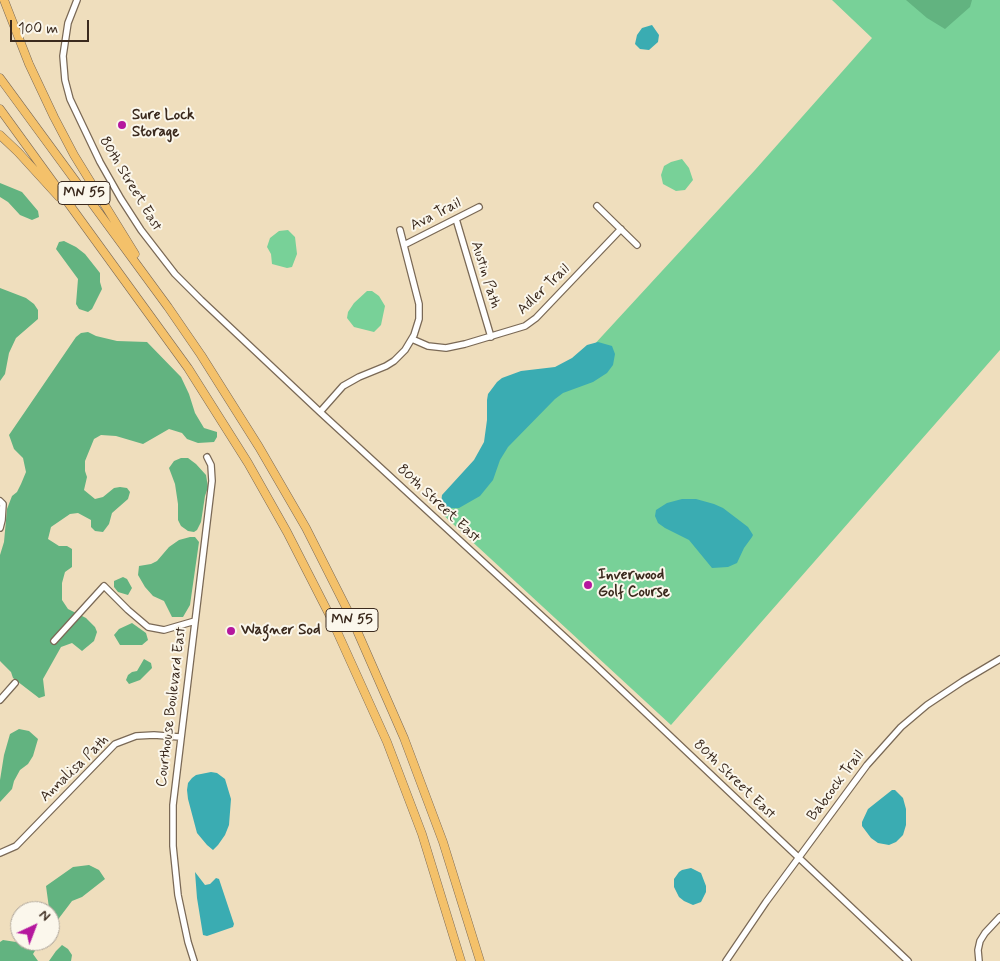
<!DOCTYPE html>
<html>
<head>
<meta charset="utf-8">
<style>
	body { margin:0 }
	#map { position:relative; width:1000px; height:961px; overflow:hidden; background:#efdebd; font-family:Mynerve,sans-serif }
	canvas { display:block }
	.north { position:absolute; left:10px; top:901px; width:50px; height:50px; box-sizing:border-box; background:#fbf7ec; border:1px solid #aea59a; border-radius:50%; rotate:43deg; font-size:14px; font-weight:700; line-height:20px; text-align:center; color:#3b2a1e }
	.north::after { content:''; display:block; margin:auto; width:18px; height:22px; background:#b5179e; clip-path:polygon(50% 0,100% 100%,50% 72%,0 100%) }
	.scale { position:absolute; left:10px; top:20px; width:79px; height:22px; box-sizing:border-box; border:2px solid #3b2a1e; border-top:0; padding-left:6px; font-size:15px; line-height:18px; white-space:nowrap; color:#3b2a1e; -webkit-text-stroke:4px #fbf7ec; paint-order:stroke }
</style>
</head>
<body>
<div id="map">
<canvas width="1000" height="961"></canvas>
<div class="north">N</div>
<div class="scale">100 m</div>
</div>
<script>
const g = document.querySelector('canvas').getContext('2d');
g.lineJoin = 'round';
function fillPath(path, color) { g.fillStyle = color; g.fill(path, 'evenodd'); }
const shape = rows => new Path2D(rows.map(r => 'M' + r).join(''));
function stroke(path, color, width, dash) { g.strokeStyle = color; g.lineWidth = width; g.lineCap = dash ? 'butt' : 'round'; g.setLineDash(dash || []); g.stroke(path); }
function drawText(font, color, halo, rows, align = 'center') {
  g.font = font + ' Mynerve,sans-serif'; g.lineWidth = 4; g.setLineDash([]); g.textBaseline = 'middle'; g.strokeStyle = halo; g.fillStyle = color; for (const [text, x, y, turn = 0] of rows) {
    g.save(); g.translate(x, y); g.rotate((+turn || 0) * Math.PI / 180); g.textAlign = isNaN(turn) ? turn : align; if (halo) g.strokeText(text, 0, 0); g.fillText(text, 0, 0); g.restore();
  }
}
fillPath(shape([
	[832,0,1000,0,1000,350,671,725,440,512,755,170,872,38],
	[682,159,689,168,693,180,685,190,676,191,663,184,661,175,664,166,671,162],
	[288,230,295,237,297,254,292,267,287,268,272,264,271,254,267,247,270,238,279,231],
	[367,291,372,291,379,296,385,306,381,325,374,332,354,327,347,318,348,312,354,303]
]), '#78d198');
fillPath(shape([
	[906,0,972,0,970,7,945,29,927,18],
	[0,183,22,192,38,211,39,217,32,220,20,215,8,202,0,197],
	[64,241,76,247,85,254,100,273,100,282,102,289,92,309,88,312,79,309,76,304,78,279,56,249,59,242],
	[0,288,26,298,34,304,38,310,38,319,16,338,9,353,5,374,0,381],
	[88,332,96,336,117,341,147,342,181,377,189,394,195,413,204,428,217,432,217,437,214,442,198,443,187,439,182,433,169,429,143,444,116,436,101,435,94,439,85,461,85,471,87,477,84,490,95,499,103,497,114,488,120,487,127,488,130,492,128,499,112,513,109,524,103,532,95,531,91,527,91,520,78,513,70,514,51,527,48,539,59,546,67,546,72,549,72,567,65,572,62,583,62,600,68,609,86,618,95,627,97,632,94,641,82,651,72,643,61,647,43,679,45,696,39,698,13,678,11,672,0,661,0,555,4,542,7,509,12,496,17,492,21,484,26,472,23,458,14,449,9,435,76,337,81,333],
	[181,458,188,458,196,464,206,475,208,487,205,496,201,522,197,530,194,532,188,531,181,526,178,520,178,504,175,484,169,468,174,461],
	[190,537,195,537,199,542,190,605,183,617,172,617,164,601,153,596,145,587,138,575,139,566,151,564,157,561,169,547,179,540],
	[123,577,127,579,132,588,128,595,118,592,114,587,114,581],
	[132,623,146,633,148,640,142,645,120,645,114,635,119,629],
	[144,659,151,663,152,668,140,680,129,684,126,680,128,675,132,672,137,671],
	[19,729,29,731,38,739,33,756,28,764,20,770,14,781,12,789,0,802,0,780,4,755,10,734],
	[89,865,99,870,105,879,82,897,72,901,50,930,50,911,46,911,49,908,46,886,73,867],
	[20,937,20,941,41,941,33,954,38,961,0,961,0,942,3,940,16,942],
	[62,945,68,949,72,955,71,961,49,961,56,951]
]), '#62b380');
fillPath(shape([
	[652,25,659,35,658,42,649,50,640,49,635,44,637,35,642,28],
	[598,342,612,346,615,354,613,365,607,373,593,382,563,393,555,399,508,447,500,460,493,480,480,496,459,508,447,508,441,503,442,495,474,460,484,442,487,420,487,400,488,394,497,382,502,378,521,371,555,367,572,358,587,345],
	[682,499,696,499,714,504,723,508,748,527,753,535,752,537,744,548,737,563,728,567,712,568,689,540,665,528,658,523,655,516,656,510,667,503],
	[211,772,217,773,225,779,231,799,229,825,225,835,218,845,213,850,207,845,197,833,188,799,187,790,188,783,192,778,196,775],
	[892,790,895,790,903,798,906,809,906,825,903,835,896,842,889,845,878,843,871,838,862,826,862,822,868,809],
	[691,868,701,873,706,886,706,892,701,902,693,905,684,901,679,897,674,887,674,879,679,872,682,870],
	[195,872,205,885,210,884,216,878,219,879,234,924,233,927,207,936,203,935,197,898]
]), '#3aacb2');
const minor = shape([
	[77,0,68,23,63,56,65,80,70,99,100,162,121,199,141,230,175,274,201,300,320,412,593,663,908,961],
	[597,206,637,245],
	[456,219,491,337],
	[404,245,479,207],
	[412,339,428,346,446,348,465,344,525,326,536,318,621,229],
	[320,412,343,386,359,377,386,366,394,361,405,350,414,335,419,319,419,304,400,230],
	[0,501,3,504,2,520,0,528],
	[54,641,104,586,128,610,148,627,164,630,195,621],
	[0,700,15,683],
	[0,853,16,846,115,744,136,736,154,735,180,737],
	[194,961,188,942,178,895,173,846,173,805,212,481,211,465,207,457],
	[726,961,766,902,867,765,901,727,927,705,963,681,1000,659],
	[979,961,978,950,980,941,985,933,1000,917]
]);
const highway = shape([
	[4,0,29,64,54,117,74,155,135,254],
	[0,78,168,307,201,355,259,447,306,528,351,617,404,738,443,842,480,961],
	[0,109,188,368,248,463,287,532,330,616,387,742,422,834,461,961],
	[0,135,18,152,59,197]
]);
stroke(minor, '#7a6956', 8);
stroke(highway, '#7a6956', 9);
stroke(minor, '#fff', 5.5);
stroke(highway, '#f4c16a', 8);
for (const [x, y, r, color] of [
	[122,125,5,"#b5179e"],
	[588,585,5,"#b5179e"],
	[231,631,5,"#b5179e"]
]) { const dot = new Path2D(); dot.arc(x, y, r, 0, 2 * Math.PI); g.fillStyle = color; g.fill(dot); stroke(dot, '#fbf7ec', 2); }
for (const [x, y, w] of [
	[84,193,52],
	[352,620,52]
]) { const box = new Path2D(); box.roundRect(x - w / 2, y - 11.5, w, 23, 4); g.fillStyle = '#fbf7ec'; g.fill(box); stroke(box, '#3b2a1e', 1); }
drawText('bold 14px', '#3b2a1e', null, [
	["MN 55",84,193],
	["MN 55",352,620]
]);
drawText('bold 15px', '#3b2a1e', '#fbf7ec', [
	["Sure Lock",132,116],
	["Storage",132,133],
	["Inverwood",598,576],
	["Golf Course",598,593],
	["Wagner Sod",241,631]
], 'left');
drawText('15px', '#3b2a1e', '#fbf7ec', [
	["80th Street East",130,184,59],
	["Ava Trail",436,215,-27],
	["Austin Path",485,275,73],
	["Adler Trail",544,290,-44],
	["80th Street East",438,504,43],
	["Courthouse Boulevard East",172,707,-83],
	["Annalisa Path",75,769,-44],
	["80th Street East",734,780,44],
	["Babcock Trail",836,786,-53]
]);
</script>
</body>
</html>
